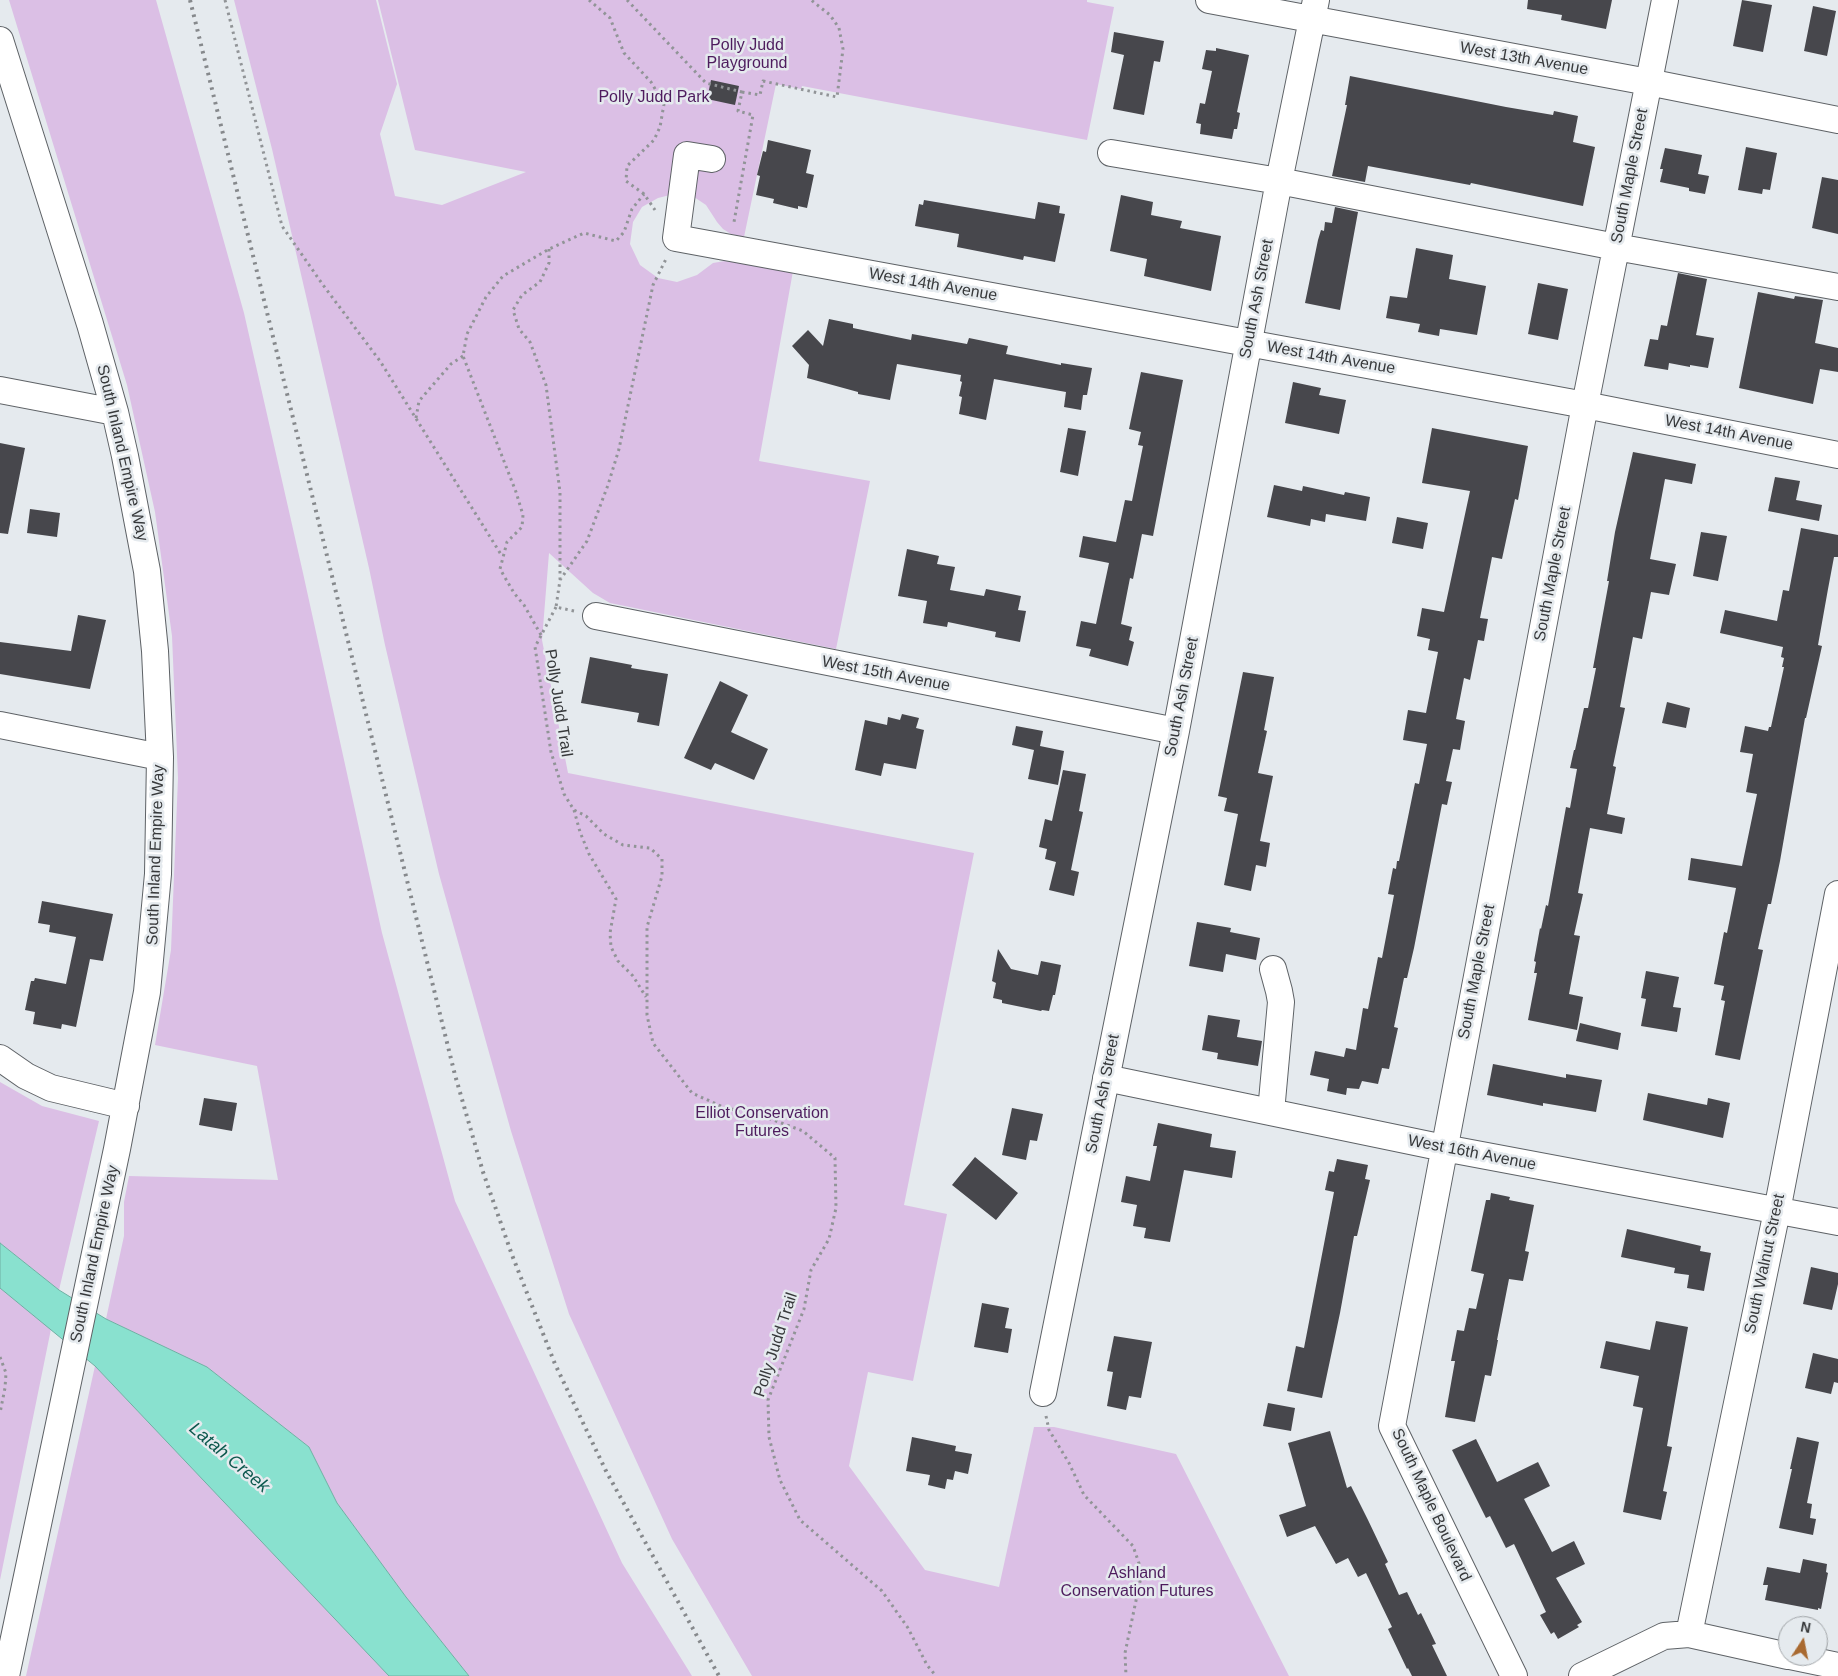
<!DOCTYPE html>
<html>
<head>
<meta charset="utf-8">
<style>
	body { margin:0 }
	#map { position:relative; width:1838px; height:1676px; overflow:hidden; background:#e5eaee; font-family:Arial,sans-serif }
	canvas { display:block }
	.north { position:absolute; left:1778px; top:1616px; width:50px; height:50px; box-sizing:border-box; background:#e5eaee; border:1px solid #9fa3a6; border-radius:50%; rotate:11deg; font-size:14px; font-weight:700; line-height:20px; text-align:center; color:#37393b }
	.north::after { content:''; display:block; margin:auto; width:18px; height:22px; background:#a96a31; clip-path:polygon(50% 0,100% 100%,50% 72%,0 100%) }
</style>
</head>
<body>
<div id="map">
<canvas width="1838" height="1676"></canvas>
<div class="north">N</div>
</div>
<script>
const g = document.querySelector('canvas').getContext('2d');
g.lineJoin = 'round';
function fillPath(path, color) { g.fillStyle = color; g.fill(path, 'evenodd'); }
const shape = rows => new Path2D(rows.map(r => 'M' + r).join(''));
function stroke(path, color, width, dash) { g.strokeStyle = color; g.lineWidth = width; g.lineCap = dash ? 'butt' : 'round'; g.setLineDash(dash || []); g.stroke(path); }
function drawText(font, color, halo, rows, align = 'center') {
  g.font = font + ' Arial,sans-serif'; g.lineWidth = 5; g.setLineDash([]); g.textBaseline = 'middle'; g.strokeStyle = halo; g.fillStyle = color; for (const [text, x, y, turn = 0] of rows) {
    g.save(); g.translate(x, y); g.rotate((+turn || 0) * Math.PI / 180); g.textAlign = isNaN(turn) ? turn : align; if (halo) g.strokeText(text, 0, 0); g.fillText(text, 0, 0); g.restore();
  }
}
fillPath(shape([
	[9,0,156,0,244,313,303,573,382,933,455,1201,622,1563,692,1676,469,1676,406,1597,337,1503,309,1447,207,1367,106,1319,124,1236,124,1202,129,1176,278,1180,257,1066,155,1045,171,950,178,778,172,636,155,512,127,385],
	[234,0,376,0,397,84,380,134,395,196,442,205,526,172,415,150,378,0,1087,0,1087,2,1114,7,1087,140,802,86,801,89,776,84,744,237,731,234,723,229,717,222,706,205,694,197,670,195,658,198,642,207,633,222,630,244,640,265,658,278,677,282,697,275,713,263,725,261,793,271,759,461,870,481,836,649,610,603,593,593,549,553,542,640,568,773,974,853,904,1205,947,1214,913,1381,868,1372,849,1466,925,1570,999,1587,1034,1427,1054,1427,1176,1454,1289,1676,752,1676,672,1539,569,1314,511,1131,439,874,385,645,369,568,272,149],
	[0,1082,42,1106,99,1121,59,1290,0,1243],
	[0,1288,51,1329,0,1580],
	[95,1366,389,1676,26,1676]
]), '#dbbfe5');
const water = shape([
	[0,1243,59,1290,106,1319,207,1367,309,1447,337,1503,406,1597,469,1676,389,1676,95,1366,0,1288,0,1243]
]);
fillPath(water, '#89e1cf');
stroke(water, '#70afa3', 1);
fillPath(shape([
	[1528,0,1612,0,1606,29,1561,20,1562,15,1527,9],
	[1742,0,1772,5,1763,52,1733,46],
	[1813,6,1836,11,1827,56,1804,51],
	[1114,32,1164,41,1160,62,1154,61,1144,115,1113,109,1124,55,1111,52],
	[1216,48,1249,55,1237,112,1240,113,1237,129,1234,129,1232,139,1200,134,1201,124,1196,123,1200,103,1205,104,1212,71,1202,69,1206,50,1216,51],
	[1350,76,1506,107,1553,115,1554,111,1578,116,1573,142,1595,147,1583,206,1471,183,1470,185,1368,166,1365,182,1332,176,1347,105,1345,105],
	[711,80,739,86,735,105,707,99],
	[768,140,811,150,806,173,814,175,807,208,798,206,798,209,773,203,774,199,756,195,760,176,757,175,763,151,766,152],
	[1746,147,1777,153,1770,190,1763,189,1762,194,1738,190],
	[1665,148,1702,155,1698,174,1709,176,1705,194,1689,191,1689,188,1660,182,1663,169,1660,169],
	[1822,177,1838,180,1838,234,1812,228],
	[1121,195,1153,202,1151,215,1182,221,1180,228,1221,236,1211,291,1144,276,1147,259,1110,251],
	[924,200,1035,219,1038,202,1060,206,1059,213,1065,214,1055,262,1024,256,1023,260,957,247,959,234,915,226,919,204,923,205],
	[1335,207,1358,212,1340,310,1305,303,1318,240,1321,230,1324,231,1325,222,1332,223],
	[1416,248,1453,255,1449,279,1486,286,1477,335,1440,329,1439,336,1418,332,1420,324,1386,318,1390,296,1407,298],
	[1678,273,1707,279,1696,335,1714,338,1708,368,1690,365,1690,367,1669,363,1668,370,1644,366,1650,339,1658,340,1661,325,1667,326],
	[1538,283,1568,289,1558,340,1528,334],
	[1758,292,1794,299,1795,296,1823,300,1815,343,1838,348,1838,372,1820,369,1813,404,1739,388],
	[829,319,853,324,853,328,911,340,912,334,967,344,969,338,1008,346,1006,354,1061,365,1061,363,1092,368,1087,395,1083,395,1081,410,1064,407,1066,392,994,379,986,420,959,414,962,397,959,396,962,382,960,381,961,375,897,364,890,400,858,394,858,392,807,378,809,365,792,346,808,330,823,346],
	[1141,372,1183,380,1153,536,1142,534,1133,579,1130,578,1121,624,1132,627,1129,640,1134,642,1128,666,1089,656,1091,649,1076,646,1081,621,1096,624,1109,563,1079,557,1083,536,1116,542,1125,500,1132,501,1143,446,1138,445,1141,432,1129,429],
	[1293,382,1321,388,1319,395,1346,400,1339,434,1285,423],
	[1068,428,1086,431,1078,476,1060,472],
	[1432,428,1528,446,1518,500,1515,499,1502,559,1492,557,1480,618,1488,619,1484,641,1478,640,1470,680,1464,678,1456,719,1465,721,1460,750,1453,749,1446,781,1452,782,1447,805,1442,804,1414,948,1407,978,1404,978,1394,1027,1398,1028,1389,1069,1382,1068,1378,1084,1362,1081,1359,1089,1347,1088,1346,1095,1327,1091,1329,1079,1310,1075,1315,1051,1344,1057,1346,1048,1356,1050,1363,1008,1368,1009,1378,957,1382,958,1394,895,1388,894,1393,868,1396,869,1397,861,1399,861,1415,783,1419,784,1427,744,1403,740,1408,710,1426,713,1438,652,1428,650,1430,639,1417,636,1422,608,1444,612,1470,491,1422,483],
	[0,443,25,448,8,534,0,533],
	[1633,452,1696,464,1692,484,1665,479,1650,559,1676,564,1669,595,1651,592,1642,639,1633,637,1620,707,1625,708,1613,766,1616,767,1607,814,1625,818,1622,834,1590,828,1578,893,1583,894,1574,935,1580,936,1569,994,1583,997,1577,1030,1528,1020,1537,973,1534,973,1536,962,1534,961,1540,928,1541,929,1546,905,1548,906,1566,807,1570,808,1577,769,1570,768,1574,750,1575,750,1584,708,1588,708,1596,668,1593,668,1609,581,1607,581,1615,532],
	[1775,477,1800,481,1796,500,1822,505,1819,521,1768,511],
	[1274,485,1302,491,1303,486,1344,495,1345,492,1370,497,1366,521,1326,514,1325,522,1311,519,1310,526,1267,517],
	[30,509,60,513,57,537,27,533],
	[1397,517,1428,523,1423,549,1392,543],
	[1801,528,1838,535,1838,557,1834,557,1828,589,1818,645,1822,646,1806,718,1805,718,1780,861,1771,904,1768,904,1758,949,1763,950,1740,1060,1715,1055,1725,1001,1721,1000,1724,986,1714,984,1724,932,1727,933,1736,888,1688,880,1691,858,1742,866,1757,794,1746,792,1753,754,1740,752,1745,726,1768,731,1769,727,1771,727,1784,667,1782,667,1784,658,1781,657,1783,647,1720,633,1725,610,1777,621,1783,590,1789,591],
	[1701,532,1727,536,1718,581,1693,576],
	[907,549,939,556,937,564,955,567,950,590,984,596,986,589,1021,596,1018,610,1026,611,1020,642,995,637,996,632,948,622,947,627,923,623,927,601,898,596],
	[78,615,106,620,90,689,0,674,0,642,71,651],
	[590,657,632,665,631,668,668,674,659,726,637,722,639,713,581,703],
	[1243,672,1274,677,1264,730,1267,731,1258,773,1273,776,1260,841,1270,843,1266,867,1256,865,1251,891,1224,885,1238,814,1224,811,1227,798,1218,796],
	[720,681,748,695,731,732,768,749,754,780,715,763,711,770,684,758],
	[1667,702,1690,708,1686,728,1662,723],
	[902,714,919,718,916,728,924,730,916,769,884,763,881,776,855,770,865,720,887,725,888,717,900,720],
	[1016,726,1043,731,1040,746,1064,751,1058,785,1028,779,1034,750,1012,745],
	[1063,770,1086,774,1079,811,1083,812,1071,870,1079,872,1074,896,1049,890,1056,862,1045,859,1047,849,1039,847,1045,819,1052,821],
	[42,901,113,914,103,961,90,959,76,1027,62,1024,61,1029,33,1024,35,1012,25,1010,31,981,34,981,35,978,66,984,76,937,49,932,50,925,38,923],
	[1197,922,1231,928,1230,932,1260,938,1256,960,1226,954,1223,972,1189,966],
	[998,949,1011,969,1038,975,1041,961,1061,965,1055,995,1053,995,1049,1011,1042,1010,1041,1011,1002,1003,1002,1000,993,998,996,983,992,981],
	[1646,971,1679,977,1673,1007,1681,1008,1677,1032,1641,1026,1646,999,1641,998],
	[1208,1015,1240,1020,1237,1037,1262,1041,1258,1066,1217,1059,1218,1053,1202,1050],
	[1580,1023,1621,1033,1618,1050,1576,1041],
	[1493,1064,1566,1078,1566,1074,1602,1080,1596,1112,1543,1103,1543,1106,1487,1095],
	[1648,1093,1707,1105,1708,1098,1730,1103,1723,1138,1643,1120],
	[204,1098,237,1103,232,1131,199,1125],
	[1012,1108,1043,1114,1037,1141,1030,1140,1026,1160,1002,1155],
	[1158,1123,1212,1134,1210,1147,1236,1151,1232,1178,1184,1170,1170,1242,1144,1238,1146,1228,1133,1226,1137,1205,1121,1202,1126,1176,1150,1181,1157,1146,1153,1146],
	[975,1157,1018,1193,996,1220,952,1185],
	[1337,1159,1368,1165,1365,1179,1370,1180,1357,1236,1354,1236,1340,1313,1322,1398,1287,1391,1296,1346,1304,1348,1334,1192,1325,1190,1329,1171,1334,1172],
	[1491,1193,1510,1197,1509,1200,1534,1205,1525,1251,1529,1252,1523,1281,1509,1279,1497,1340,1498,1340,1491,1376,1485,1375,1475,1422,1445,1417,1455,1361,1451,1361,1457,1330,1464,1331,1469,1308,1476,1309,1484,1274,1471,1271,1486,1200,1490,1200],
	[1627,1229,1701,1246,1700,1251,1711,1253,1704,1291,1687,1288,1689,1275,1674,1273,1675,1268,1621,1257],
	[1811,1267,1838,1273,1838,1284,1832,1310,1803,1304],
	[982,1303,1009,1308,1005,1328,1012,1329,1008,1353,974,1347],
	[1656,1321,1688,1327,1667,1446,1672,1447,1663,1491,1667,1492,1661,1520,1623,1512,1643,1408,1633,1406,1639,1376,1600,1368,1606,1341,1650,1350],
	[1114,1336,1152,1342,1141,1398,1129,1396,1126,1410,1107,1406,1113,1372,1107,1371],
	[1813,1353,1838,1359,1838,1383,1834,1382,1831,1394,1805,1388],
	[1268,1403,1295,1408,1291,1431,1263,1426],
	[1330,1431,1347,1488,1351,1486,1368,1520,1388,1562,1385,1564,1399,1595,1407,1592,1418,1615,1421,1613,1436,1644,1432,1645,1447,1676,1412,1676,1408,1668,1407,1669,1388,1629,1392,1627,1366,1573,1358,1577,1348,1558,1336,1564,1315,1526,1287,1537,1279,1515,1306,1506,1288,1443],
	[912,1437,956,1446,955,1451,972,1454,968,1474,955,1471,953,1480,947,1479,945,1489,928,1485,930,1475,906,1471],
	[1797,1437,1819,1442,1807,1503,1812,1504,1810,1518,1816,1519,1813,1535,1779,1528,1792,1469,1790,1469],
	[1476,1439,1497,1482,1538,1462,1550,1486,1524,1499,1552,1552,1574,1541,1585,1564,1556,1578,1582,1622,1577,1625,1579,1627,1558,1639,1554,1632,1551,1634,1540,1615,1546,1612,1514,1544,1506,1548,1490,1516,1486,1518,1452,1450],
	[1803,1559,1827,1564,1826,1572,1828,1573,1821,1609,1818,1608,1818,1610,1765,1600,1768,1585,1763,1585,1767,1567,1800,1573]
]), '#47474c');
const minor = shape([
	[1209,0,1648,82,1838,120],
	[0,40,90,324,115,412,125,456,147,571,155,651,160,757,158,874,147,992,117,1149,6,1676],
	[1111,153,1279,181,1616,247,1838,287],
	[712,159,687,155,676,238,1585,405,1838,455],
	[0,390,115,412],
	[596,616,1176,731],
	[0,725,160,757],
	[0,1058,26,1076,51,1088,126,1106],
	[1106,1078,1444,1148,1838,1222],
	[1271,1112,1281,1002,1279,991,1273,969],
	[1043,1393,1176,731,1279,181,1316,0],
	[1689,1634,1777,1211,1838,894],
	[1790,1656,1838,1666],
	[1514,1676,1392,1426,1585,405,1665,0],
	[1582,1676,1664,1636,1689,1634,1788,1656]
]);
stroke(minor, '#5e6266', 28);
stroke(shape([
	[225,0,282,226,323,285,380,361,502,556],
	[589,0,610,18,624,53,651,82,664,104,660,127,654,140,627,166,626,181,644,194,655,210],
	[627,0,706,83,742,92,738,111,753,115,734,222],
	[742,92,760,95,763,81,837,97,843,49,839,28,830,15,811,0],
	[549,249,549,263,540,282,522,295,513,310,519,329,530,342,546,385,560,492,560,579],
	[416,418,419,401,451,364,463,356],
	[556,607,535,647,551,752,564,794,574,810,586,816,604,834,623,845,650,848,662,859,662,876,647,927,647,1015,653,1043,692,1093,723,1107,765,1117,803,1131,835,1158,836,1208,829,1239,811,1270,804,1309,768,1400,769,1437,780,1480,800,1520,882,1591,908,1628,927,1665,936,1676],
	[574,611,556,607,560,580,587,541,608,485,619,449,653,285,666,259],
	[541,635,524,605,514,593,500,569,507,542,522,527,523,515,516,492,463,356,467,334,486,297,503,276,549,249,584,233,616,241,624,232,632,209,644,194],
	[574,810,580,832,589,854,616,899,610,933,611,947,618,961,633,976,646,997],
	[0,1357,6,1373,5,1388,0,1413],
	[1046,1416,1049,1430,1069,1463,1084,1495,1133,1546,1142,1572,1125,1653,1126,1676]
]), '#919497', 3, [2.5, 4]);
stroke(minor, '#fff', 26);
stroke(shape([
	[190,0,455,1075,483,1172,512,1255,555,1364,606,1471,719,1676]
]), '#86898c', 4, [2.5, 5]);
drawText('16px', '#4e1c5e', '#e5eaee', [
	["Polly Judd",747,46],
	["Playground",747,64],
	["Polly Judd Park",654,98],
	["Elliot Conservation",762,1114],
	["Futures",762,1132],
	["Ashland",1137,1574],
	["Conservation Futures",1137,1592]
]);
drawText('16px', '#37393b', '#e5eaee', [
	["West 13th Avenue",1524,59,10],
	["South Maple Street",1630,176,-79],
	["West 14th Avenue",933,285,10],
	["South Ash Street",1257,299,-79],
	["West 14th Avenue",1331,358,10],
	["West 14th Avenue",1729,433,11],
	["South Inland Empire Way",122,453,77],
	["South Maple Street",1553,574,-79],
	["West 15th Avenue",886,674,11],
	["South Ash Street",1182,697,-79],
	["Polly Judd Trail",558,703,81],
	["South Inland Empire Way",156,855,-88],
	["South Maple Street",1477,972,-79],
	["South Ash Street",1103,1094,-79],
	["West 16th Avenue",1472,1153,11],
	["South Inland Empire Way",95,1254,-78],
	["South Walnut Street",1765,1264,-78],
	["Polly Judd Trail",776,1345,-72],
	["South Maple Boulevard",1431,1505,65]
]);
drawText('italic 18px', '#0c584d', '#e5eaee', [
	["Latah Creek",229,1458,40]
]);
</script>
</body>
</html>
